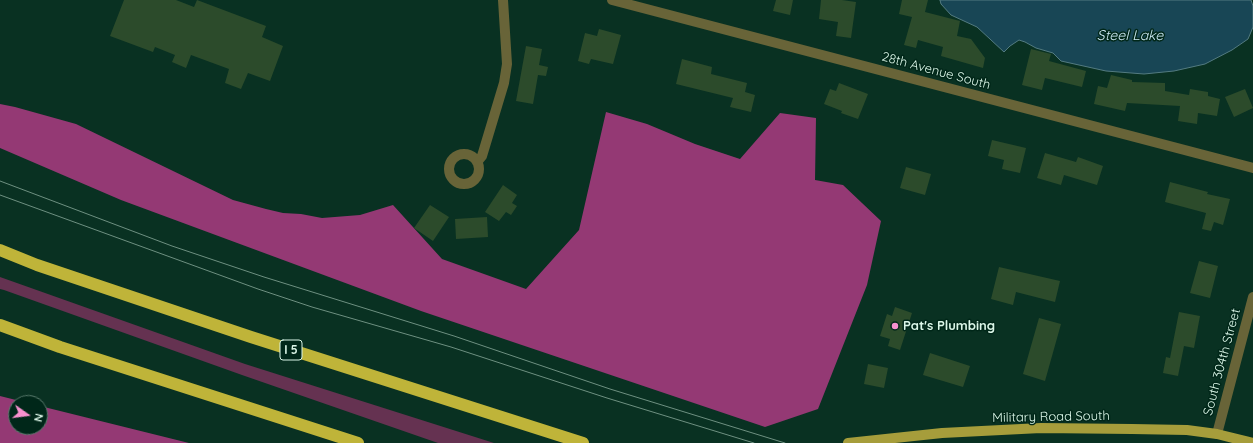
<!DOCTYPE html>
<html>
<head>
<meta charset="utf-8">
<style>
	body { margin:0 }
	#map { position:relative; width:1253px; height:443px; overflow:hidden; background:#093122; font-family:Quicksand,sans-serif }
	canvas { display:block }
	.north { position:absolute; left:8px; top:395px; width:40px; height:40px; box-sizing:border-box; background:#002719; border:1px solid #587a6c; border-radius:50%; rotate:104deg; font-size:11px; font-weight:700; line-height:16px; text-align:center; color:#dcf7e9 }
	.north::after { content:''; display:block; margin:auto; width:14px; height:18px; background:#f790ce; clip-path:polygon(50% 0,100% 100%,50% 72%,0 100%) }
</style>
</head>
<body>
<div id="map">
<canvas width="1253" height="443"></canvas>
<div class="north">N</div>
</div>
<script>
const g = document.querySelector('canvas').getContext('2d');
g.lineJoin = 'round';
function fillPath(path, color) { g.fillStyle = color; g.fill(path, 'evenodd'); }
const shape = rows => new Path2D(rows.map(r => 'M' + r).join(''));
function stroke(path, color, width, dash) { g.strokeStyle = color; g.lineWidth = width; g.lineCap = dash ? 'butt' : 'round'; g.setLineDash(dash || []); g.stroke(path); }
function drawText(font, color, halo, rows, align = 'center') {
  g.font = font + ' Quicksand,sans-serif'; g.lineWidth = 3; g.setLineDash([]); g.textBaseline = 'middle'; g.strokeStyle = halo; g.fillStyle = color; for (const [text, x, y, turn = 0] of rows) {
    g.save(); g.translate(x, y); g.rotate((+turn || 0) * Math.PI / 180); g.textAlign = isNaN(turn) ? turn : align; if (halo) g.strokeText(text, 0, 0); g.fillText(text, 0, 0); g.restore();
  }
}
fillPath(shape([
	[0,277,245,364,494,443,438,443,242,375,4,290,0,289]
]), '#653251');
fillPath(shape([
	[0,104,15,107,76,124,233,200,266,209,283,213,301,214,322,218,360,215,393,205,442,259,526,289,579,230,606,112,647,124,695,144,740,159,780,113,816,118,815,180,843,185,881,221,867,285,818,409,765,427,421,311,121,200,0,148],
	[0,396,28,403,16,403,16,427,40,427,40,406,189,443,0,443]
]), '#943974');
const water = shape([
	[940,0,1251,0,1253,6,1253,27,1248,39,1232,50,1205,64,1174,71,1144,74,1106,71,1061,61,1053,53,1036,48,1025,42,1019,40,1010,46,1004,52,977,27,951,15,941,4,940,0]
]);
fillPath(water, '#184655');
stroke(water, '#537b81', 1);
fillPath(shape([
	[124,0,176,0,194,7,197,0,266,26,262,37,283,46,270,81,248,73,241,89,225,83,229,69,191,55,186,68,172,62,175,55,155,47,153,52,110,36],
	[776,0,793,0,790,15,773,11],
	[821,0,842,0,856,2,851,38,836,36,838,22,819,19],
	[902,0,928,0,925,12,960,21,957,36,971,39,985,58,983,68,941,56,943,47,918,40,916,48,904,45,912,17,899,14],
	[599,29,621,35,613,64,591,59,589,64,578,61,585,33,597,36],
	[526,46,542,49,539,65,548,67,546,76,538,75,533,104,516,101],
	[1031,49,1051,54,1049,61,1086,71,1082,87,1045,78,1042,90,1022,85],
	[682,59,712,67,711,74,747,83,745,92,755,95,751,112,730,107,733,98,676,84],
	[1111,75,1132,80,1132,82,1165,83,1165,91,1189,95,1190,89,1208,92,1208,96,1220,99,1217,116,1198,113,1197,124,1178,121,1180,106,1127,103,1125,111,1094,104,1098,86,1107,88],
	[839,83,868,94,858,119,841,113,842,111,824,104,830,89,836,91],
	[1245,89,1253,108,1234,117,1225,97],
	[992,140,1026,148,1020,173,1002,169,1004,160,988,156],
	[1045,153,1076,162,1078,157,1103,166,1097,185,1064,175,1061,185,1037,178],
	[906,167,931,174,925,195,900,188],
	[1170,182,1208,192,1207,194,1230,199,1223,225,1214,222,1211,231,1202,229,1206,213,1165,202],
	[503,185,517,195,512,203,517,206,511,215,506,212,499,221,485,212],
	[430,205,449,217,433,241,414,228],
	[487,217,488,237,456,239,455,219],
	[1199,261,1218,266,1210,298,1190,293],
	[999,267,1060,281,1055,302,1016,292,1013,305,991,299],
	[895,307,912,313,900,350,888,346,890,339,880,336,887,314,892,316],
	[1179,312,1200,316,1194,348,1184,346,1178,376,1163,373,1166,357,1170,358],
	[1039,318,1061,324,1045,381,1023,374],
	[930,353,970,366,963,387,923,375],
	[868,364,888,368,884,388,864,384]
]), '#2c4b2b');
stroke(shape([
	[612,0,1253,168],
	'449 169a15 15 0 1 1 30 0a15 15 0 1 1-30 0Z',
	[477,162,482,156,504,83,507,64,503,0],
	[1217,434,1253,297]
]), '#686438', 10);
stroke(shape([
	[848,443,942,433,1041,428,1132,429,1187,430,1217,434,1253,443]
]), '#a69d3b', 10);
stroke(shape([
	[0,250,37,265,251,337,583,443],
	[0,325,60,347,358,443]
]), '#bfb439', 12);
stroke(shape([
	[0,181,172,246,264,277,454,336,610,389,785,443],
	[0,195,258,289,312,307,451,347,607,398,754,443]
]), '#6e9081', 1);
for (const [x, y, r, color] of [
	[895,326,4,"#f790ce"]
]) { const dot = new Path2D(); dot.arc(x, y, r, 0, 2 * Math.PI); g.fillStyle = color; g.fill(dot); stroke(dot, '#002719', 1.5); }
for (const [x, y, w] of [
	[291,350,22]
]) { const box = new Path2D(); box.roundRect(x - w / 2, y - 10, w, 20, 3); g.fillStyle = '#002719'; g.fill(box); stroke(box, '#dcf7e9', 1); }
drawText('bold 12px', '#dcf7e9', null, [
	["I 5",291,350]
]);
drawText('13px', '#dcf7e9', '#002719', [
	["28th Avenue South",936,71,15],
	["South 304th Street",1222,362,-75],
	["Military Road South",1051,417,-1]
]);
drawText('bold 13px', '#dcf7e9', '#002719', [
	["Pat's Plumbing",903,326]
], 'left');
drawText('italic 14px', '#cdeaf5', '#002719', [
	["Steel Lake",1130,36]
]);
</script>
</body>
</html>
